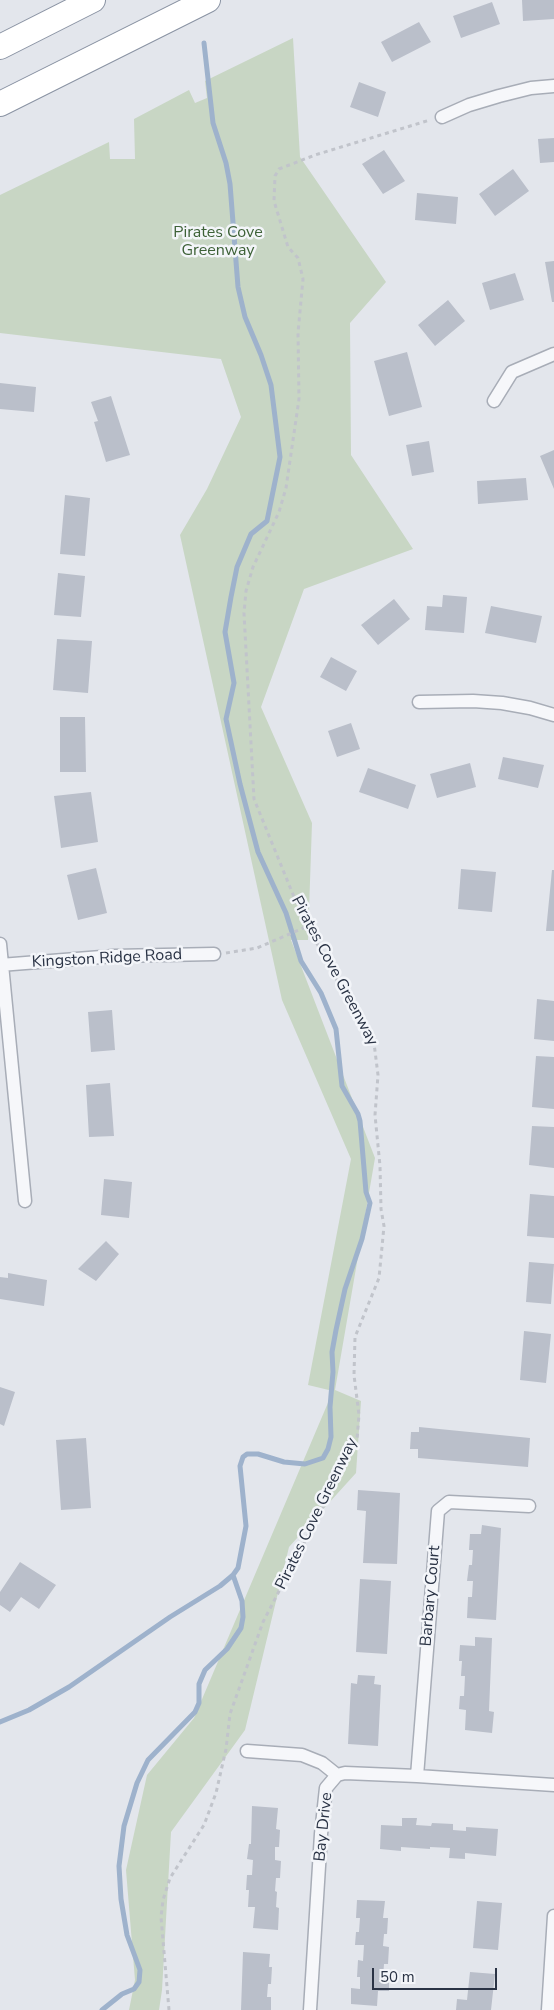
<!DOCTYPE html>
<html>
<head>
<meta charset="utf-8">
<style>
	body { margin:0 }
	#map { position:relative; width:554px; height:2010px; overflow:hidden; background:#e3e6ec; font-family:"Nunito Sans",sans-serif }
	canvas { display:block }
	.scale { position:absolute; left:372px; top:1968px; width:125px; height:22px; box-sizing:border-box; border:2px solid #2a3345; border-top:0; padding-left:6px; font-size:15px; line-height:18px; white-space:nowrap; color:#2a3345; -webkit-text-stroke:4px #f3f5f9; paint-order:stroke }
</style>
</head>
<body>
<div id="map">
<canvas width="554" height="2010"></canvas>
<div class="scale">50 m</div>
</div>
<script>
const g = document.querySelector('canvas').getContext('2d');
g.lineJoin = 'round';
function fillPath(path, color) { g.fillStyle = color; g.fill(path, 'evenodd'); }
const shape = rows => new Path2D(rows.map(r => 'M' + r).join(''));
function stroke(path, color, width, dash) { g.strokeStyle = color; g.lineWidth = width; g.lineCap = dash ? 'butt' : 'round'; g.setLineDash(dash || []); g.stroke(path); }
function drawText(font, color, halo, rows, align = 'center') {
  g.font = font + ' "Nunito Sans",sans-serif'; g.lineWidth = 5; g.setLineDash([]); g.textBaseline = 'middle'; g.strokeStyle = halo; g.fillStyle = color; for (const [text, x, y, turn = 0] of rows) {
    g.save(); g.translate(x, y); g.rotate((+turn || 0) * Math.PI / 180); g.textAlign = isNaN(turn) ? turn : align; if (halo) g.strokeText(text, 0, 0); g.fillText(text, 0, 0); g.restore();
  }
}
fillPath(shape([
	[293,38,300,157,386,282,350,323,351,455,413,549,304,589,261,707,312,823,308,940,291,940,375,1158,335,1390,361,1401,356,1473,289,1547,245,1730,171,1832,162,1990,159,2010,129,2010,135,1980,126,1870,147,1775,194,1718,333,1391,308,1385,351,1159,282,1000,180,535,207,489,241,417,221,359,0,333,0,195,109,142,110,159,135,159,134,119,189,90,195,103,207,98,205,81]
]), '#c8d6c4');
stroke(shape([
	[0,1722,29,1710,69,1687,170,1617,220,1586,233,1575,238,1568,246,1526,240,1466,243,1457,247,1454,258,1454,284,1462,305,1464,323,1458,328,1449,331,1437,330,1407,333,1372,332,1352,336,1330,345,1289,362,1239,370,1203,366,1192,360,1121,358,1114,342,1086,336,1029,321,993,301,961,286,913,258,852,240,784,226,719,234,683,225,632,231,597,237,567,251,534,267,521,280,457,271,385,261,355,245,317,238,287,230,184,226,163,213,123,204,43],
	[102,2010,122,1994,134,1989,139,1982,140,1970,127,1935,121,1899,119,1866,124,1826,137,1783,148,1760,195,1712,199,1703,199,1684,205,1670,227,1649,241,1628,243,1617,242,1601,233,1575]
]), '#9eb2cc', 5);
fillPath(shape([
	[522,0,554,0,554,19,523,21],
	[492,2,500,24,461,38,453,16],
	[419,22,431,42,392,62,381,42],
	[359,82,386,92,378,117,350,107],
	[554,138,554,162,540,163,538,139],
	[384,150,405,181,383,194,362,164],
	[513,169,529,191,495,216,479,194],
	[417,193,458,197,456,224,415,220],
	[554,261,554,302,552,302,545,262],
	[515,273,524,300,490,310,482,283],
	[448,300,465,321,435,346,418,325],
	[407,352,422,407,389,416,374,361],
	[0,383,36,387,34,412,0,409],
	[111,396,130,455,106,462,94,422,98,421,91,402],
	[429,441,434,472,412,476,406,445],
	[554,450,554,489,540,456],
	[526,478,528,500,478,504,477,481],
	[65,495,90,498,85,556,60,554],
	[58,573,85,576,81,617,54,615],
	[443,595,467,597,464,633,425,630,427,606,442,607],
	[394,599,410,619,378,645,361,625],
	[491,606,542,616,536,643,485,633],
	[57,639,92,641,88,693,53,690],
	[331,657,357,671,346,691,320,677],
	[60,717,85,717,86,772,60,772],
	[351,723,360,749,337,757,328,731],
	[503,757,544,765,538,788,498,779],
	[470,763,476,787,437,798,430,774],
	[368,768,416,785,408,809,359,792],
	[91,792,98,842,61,848,54,796],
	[96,868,107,913,78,920,67,875],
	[461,869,496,872,492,912,458,909],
	[552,870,554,870,554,931,546,931],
	[537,999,554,1001,554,1041,534,1039],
	[112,1010,115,1050,91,1052,88,1012],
	[536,1056,554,1057,554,1109,532,1107],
	[110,1083,114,1136,89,1137,86,1085],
	[532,1126,554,1127,554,1168,529,1165],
	[104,1179,132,1182,129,1218,101,1215],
	[530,1194,554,1196,554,1238,527,1236],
	[106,1241,119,1254,96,1281,78,1269],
	[529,1262,554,1264,551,1304,526,1302],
	[8,1273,47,1280,44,1306,0,1299,0,1277,8,1278],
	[524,1331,551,1334,546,1383,520,1380],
	[0,1387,15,1392,4,1426,0,1424],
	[419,1427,530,1438,528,1467,418,1458,418,1449,410,1449,411,1432,419,1432],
	[86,1438,91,1508,61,1510,56,1440],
	[358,1490,400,1493,397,1564,363,1563,366,1511,357,1510],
	[482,1525,501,1528,496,1620,467,1618,468,1597,472,1597,473,1581,467,1581,469,1565,472,1565,473,1550,469,1550,470,1534,481,1534],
	[20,1562,56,1585,39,1609,21,1597,10,1612,0,1605,0,1592],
	[360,1579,391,1581,387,1654,356,1652],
	[475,1637,492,1638,489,1711,494,1712,492,1733,465,1730,466,1710,459,1709,460,1696,464,1696,465,1676,461,1676,462,1661,459,1661,460,1645,475,1646],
	[358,1675,375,1676,374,1684,381,1685,378,1746,348,1744,351,1683,357,1684],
	[252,1806,278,1808,276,1829,280,1830,279,1847,275,1847,275,1860,281,1861,280,1878,276,1878,275,1891,277,1892,276,1907,279,1908,278,1930,253,1928,255,1907,248,1907,249,1890,246,1890,247,1875,252,1875,253,1860,247,1859,249,1844,251,1844],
	[402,1818,417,1818,416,1825,431,1826,432,1823,453,1824,453,1830,466,1831,466,1827,498,1829,496,1856,465,1853,465,1859,449,1858,450,1848,430,1847,430,1849,401,1847,401,1851,380,1849,381,1825,402,1826],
	[357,1900,385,1901,383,1918,388,1918,387,1934,384,1934,383,1946,389,1947,388,1964,384,1964,383,1977,389,1977,389,1991,378,1991,377,2006,351,2004,351,1988,360,1989,360,1977,357,1977,358,1960,363,1961,364,1945,355,1945,356,1932,359,1932,360,1918,356,1918],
	[477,1901,502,1903,498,1950,473,1948],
	[243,1952,270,1954,269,1967,272,1967,271,1984,268,1984,267,1997,271,1997,271,2010,241,2010],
	[470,1972,495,1974,491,2010,456,2010,457,1999,467,2000]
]), '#babfca');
const street = shape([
	[442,117,469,105,499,96,531,88,554,86],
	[494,401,512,372,554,354],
	[419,702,473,701,502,703,530,708,554,715],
	[0,944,25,1201],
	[0,965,114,956,214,954],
	[247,1751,302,1755,322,1763,337,1775],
	[417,1776,438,1511,449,1502,529,1506],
	[310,2010,321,1834,326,1788,337,1775,345,1773,417,1776,554,1785],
	[548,2010,554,1916]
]);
const highway = shape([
	[0,47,93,0],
	[0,104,208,0]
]);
stroke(street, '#a8adb7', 15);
stroke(highway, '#8a93a3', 26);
stroke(shape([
	[226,953,257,948,308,926],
	[169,2010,161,1917,163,1900,170,1878,204,1825,216,1793,226,1749,230,1714,263,1622,341,1472,357,1439,359,1415,354,1375,355,1337,379,1278,384,1226,381,1209,380,1166,375,1115,378,1075,374,1043,345,995,301,914,254,799,244,613,246,591,253,567,279,512,286,488,299,399,298,333,303,279,298,258,288,247,274,201,275,176,279,169,315,155,430,120]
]), '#c1c4cb', 3, [4, 4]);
stroke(street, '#f6f7fa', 12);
stroke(highway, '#fff', 24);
drawText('16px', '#3d6137', '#f3f5f9', [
	["Pirates Cove",218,233],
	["Greenway",218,251]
]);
drawText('16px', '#2a3345', '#f3f5f9', [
	["Kingston Ridge Road",107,959,-3],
	["Pirates Cove Greenway",334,971,62],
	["Pirates Cove Greenway",317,1514,-64],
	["Barbary Court",431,1596,-85],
	["Bay Drive",324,1827,-84]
]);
</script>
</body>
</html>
